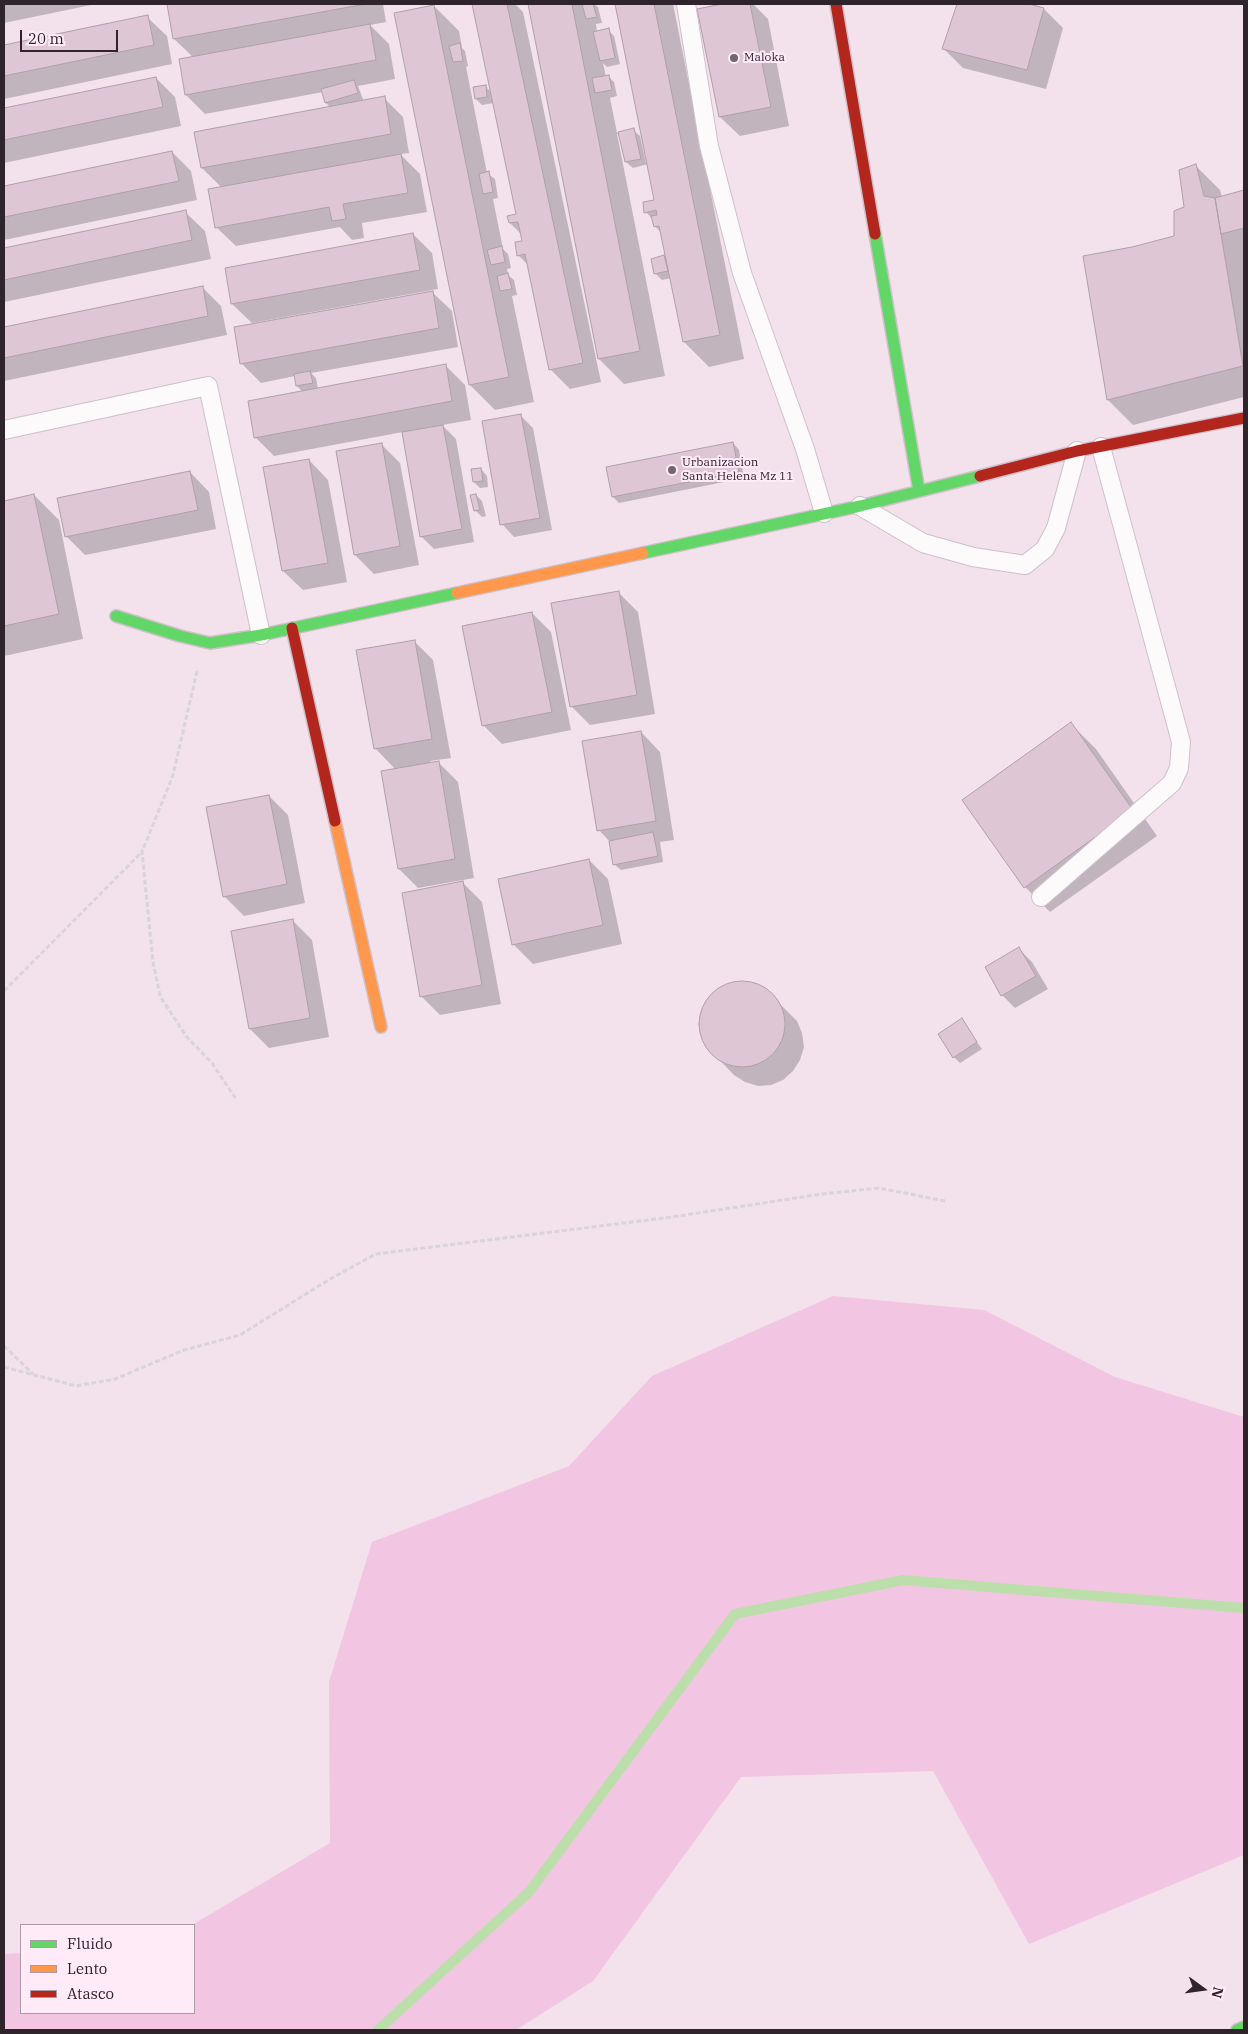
<!DOCTYPE html>
<html>
<head>
<meta charset="utf-8">
<style>
	body { margin:0 }
	#map { position:relative; width:1248px; height:2034px; overflow:hidden; background:#f3e1ec; font-family:"IBM Plex Serif",serif }
	canvas { display:block }
	.frame { position:absolute; inset:0; border:5px solid #30242c; pointer-events:none }
	.legend { position:absolute; left:20px; top:1924px; width:175px; height:90px; box-sizing:border-box; background:#ffebf7; border:1px solid #ac9ba6; margin:0; padding:6px 9px; list-style:none; font-size:15px; color:#30242c }
	.legend li { display:flex; align-items:center; gap:10px; height:25px }
	.legend b { width:25px; border:1px solid #ac9ba6 }
	.north { position:absolute; left:1178px; top:1964px; width:50px; height:50px; -webkit-text-stroke:4px #ffebf7; paint-order:stroke; rotate:104deg; font-size:14px; font-weight:700; line-height:20px; text-align:center; color:#30242c }
	.north::after { content:''; display:block; margin:auto; width:18px; height:22px; background:#30242c; clip-path:polygon(50% 0,100% 100%,50% 72%,0 100%) }
	.scale { position:absolute; left:20px; top:30px; width:98px; height:22px; box-sizing:border-box; border:2px solid #30242c; border-top:0; padding-left:6px; font-size:15px; line-height:18px; white-space:nowrap; color:#30242c; -webkit-text-stroke:4px #ffebf7; paint-order:stroke }
</style>
</head>
<body>
<div id="map">
<canvas width="1248" height="2034"></canvas>
<div class="frame"></div>
<ul class="legend">
<li><b style="height:6px;background:#63d668"></b>Fluido</li>
<li><b style="height:6px;background:#ff974d"></b>Lento</li>
<li><b style="height:6px;background:#b3261e"></b>Atasco</li>
</ul>
<div class="north">N</div>
<div class="scale">20 m</div>
</div>
<script>
const g = document.querySelector('canvas').getContext('2d');
g.lineJoin = 'round';
function fillPath(path, color) { g.fillStyle = color; g.fill(path, 'evenodd'); }
const shape = rows => new Path2D(rows.map(r => 'M' + r).join(''));
function stroke(path, color, width, dash) { g.strokeStyle = color; g.lineWidth = width; g.lineCap = dash ? 'butt' : 'round'; g.setLineDash(dash || []); g.stroke(path); }
function drawText(font, color, halo, rows, align = 'center') {
  g.font = font + ' "IBM Plex Serif",serif'; g.lineWidth = 4; g.setLineDash([]); g.textBaseline = 'middle'; g.strokeStyle = halo; g.fillStyle = color; for (const [text, x, y, turn = 0] of rows) {
    g.save(); g.translate(x, y); g.rotate((+turn || 0) * Math.PI / 180); g.textAlign = isNaN(turn) ? turn : align; if (halo) g.strokeText(text, 0, 0); g.fillText(text, 0, 0); g.restore();
  }
}
fillPath(shape([
	[833,1296,984,1310,1115,1377,1244,1417,1244,1855,1029,1944,933,1771,741,1777,593,1981,516,2030,4,2030,4,1954,21,1953,21,2013,194,2013,192,1925,330,1843,329,1682,372,1542,569,1466,652,1376]
]), '#f2c6e2');
fillPath(shape([
	[4,4,96,4,4,23],
	[168,4,383,4,386,22,370,25,389,44,395,79,358,86,364,102,384,98,403,117,409,153,400,154,420,174,427,212,362,223,364,238,352,240,340,227,236,246,216,227,222,188,202,168,331,108,326,103,323,92,205,114,186,95,193,57,174,39],
	[473,4,515,4,523,12,601,382,570,389,551,370,529,266,519,256,524,242,522,235,510,223,518,215,494,103,482,105,476,99,485,86,492,93],
	[529,4,594,4,598,7,602,23,596,24,597,32,608,30,614,36,620,64,607,67,603,63,606,77,608,76,614,82,617,96,610,98,617,133,633,130,640,136,646,163,648,163,616,4,673,4,744,359,709,367,684,342,671,278,662,280,656,274,653,260,664,257,668,261,662,234,655,226,653,220,646,212,656,201,648,164,633,168,626,162,620,134,617,134,665,376,624,384,599,359],
	[728,4,753,4,768,19,789,126,740,136,720,117,699,10],
	[958,4,1024,4,1044,9,1063,28,1046,89,963,68,944,49],
	[434,6,459,31,462,48,465,51,468,66,466,67,487,173,495,179,498,198,493,199,503,249,508,254,511,268,507,269,508,275,514,280,517,295,512,296,534,402,495,410,470,385,395,14],
	[147,17,167,36,172,64,4,99,4,46],
	[156,78,175,97,181,126,4,163,4,110],
	[172,152,191,171,197,200,4,240,4,187],
	[1195,165,1220,190,1222,197,1244,192,1244,397,1133,425,1108,400,1132,248,1176,237,1185,208],
	[185,212,205,231,211,259,4,302,4,249],
	[413,234,432,253,438,289,252,323,232,304],
	[202,287,221,306,227,335,4,381,4,328],
	[432,292,452,311,458,347,311,373,316,378,318,389,446,366,465,385,471,420,442,425,456,439,474,542,434,549,421,536,403,432,274,456,255,437,303,392,297,386,295,376,261,383,241,363],
	[520,415,533,428,552,530,514,537,502,524],
	[733,443,739,450,744,478,619,503,613,497],
	[381,444,400,463,419,565,374,574,355,555],
	[309,460,328,480,347,582,303,590,283,571],
	[481,469,487,476,488,487,480,488,474,482],
	[190,472,209,492,216,529,85,555,66,536],
	[34,495,59,520,83,639,4,656,4,502],
	[476,495,482,501,486,516,482,517,476,511],
	[618,592,638,612,655,714,590,725,571,706],
	[532,613,551,632,571,730,502,744,483,725],
	[414,641,433,660,451,758,430,761,431,764,438,762,458,782,474,878,418,888,399,869,396,770,376,749,358,651],
	[1071,724,1096,749,1157,836,1050,912,1025,887],
	[641,732,660,752,674,840,660,842,663,862,621,870,614,864,610,842,599,830],
	[269,796,288,815,305,903,244,916,224,896],
	[589,860,608,879,622,944,533,964,513,944],
	[463,883,482,902,501,1004,440,1015,421,996],
	[293,921,312,940,329,1037,269,1048,250,1029],
	[1019,949,1032,962,1048,989,1015,1008,1002,995,987,967],
	[741,982,755,984,767,991,797,1021,802,1033,804,1047,800,1060,793,1071,783,1080,771,1085,758,1086,745,1082,734,1075,705,1045,701,1031,701,1017,706,1003,715,992,727,985],
	[961,1020,982,1049,960,1063,954,1057]
]), '#0003');
stroke(shape([
	[378,2030,529,1892,735,1614,903,1580,1244,1608]
]), '#bcdeaa', 10);
const building = shape([
	[167,4,366,4,173,39,167,4],
	[472,4,507,4,583,363,549,370,525,254,517,256,515,242,522,241,518,222,509,223,507,216,516,214,472,4],
	[528,4,572,4,640,351,598,359,528,4],
	[582,4,593,4,597,17,586,19,582,4],
	[615,4,654,4,720,335,683,342,659,226,654,227,651,216,657,215,656,210,644,213,643,202,654,200,615,4],
	[722,4,750,4,771,107,719,117,697,9,722,4],
	[957,4,1029,4,1044,8,1027,70,942,49,957,4],
	[434,5,509,377,469,385,394,13,434,5],
	[148,15,154,45,4,76,4,45,148,15],
	[370,24,376,60,185,95,179,59,370,24],
	[609,28,615,58,600,61,593,32,609,28],
	[460,43,463,61,453,62,449,46,460,43],
	[609,75,612,90,595,93,592,78,609,75],
	[156,77,163,107,4,140,4,108,156,77],
	[354,80,358,93,325,103,321,89,354,80],
	[486,85,487,97,475,99,473,87,486,85],
	[385,96,391,134,201,168,194,132,385,96],
	[634,128,641,159,625,162,618,132,634,128],
	[172,151,179,181,4,217,4,186,172,151],
	[401,154,408,193,343,204,346,219,332,221,329,207,215,228,208,189,401,154],
	[1196,164,1204,196,1215,198,1243,366,1107,400,1083,256,1132,247,1174,236,1174,211,1184,207,1179,170,1196,164],
	[489,171,493,192,483,194,479,174,489,171],
	[1244,190,1244,228,1221,234,1215,198,1244,190],
	[186,210,192,240,4,280,4,248,186,210],
	[413,233,420,270,231,304,225,268,413,233],
	[502,246,505,262,491,265,487,250,502,246],
	[664,255,668,271,654,274,651,259,664,255],
	[508,273,512,289,500,291,497,276,508,273],
	[203,286,208,316,4,358,4,327,203,286],
	[433,291,439,328,240,364,234,327,433,291],
	[446,364,452,401,254,438,248,401,446,364],
	[310,371,313,383,296,386,294,374,310,371],
	[521,414,540,518,500,525,482,421,521,414],
	[443,425,462,529,420,537,402,432,443,425],
	[733,442,739,472,612,497,606,467,733,442],
	[382,443,400,546,354,555,336,451,382,443],
	[309,459,328,563,282,571,263,467,309,459],
	[481,468,483,481,473,482,471,469,481,468],
	[190,471,198,510,65,537,57,498,190,471],
	[34,494,59,614,4,626,4,501,34,494],
	[476,494,480,510,474,511,470,495,476,494],
	[619,591,637,695,570,707,551,603,619,591],
	[532,612,552,712,482,726,462,626,532,612],
	[415,640,432,739,374,749,356,650,415,640],
	[1071,722,1133,810,1024,888,962,800,1071,722],
	[641,731,656,821,597,831,582,741,641,731],
	[439,761,455,859,398,869,381,771,439,761],
	[269,795,287,884,223,897,206,807,269,795],
	[653,832,658,856,613,865,609,841,653,832],
	[589,859,603,925,512,945,498,879,589,859],
	[463,881,482,985,420,997,402,893,463,881],
	[293,919,310,1018,249,1029,231,931,293,919],
	[1019,947,1036,976,1001,996,985,967,1019,947],
	'699 1024a43 43 0 1 1 86 0a43 43 0 1 1-86 0Z',
	[962,1018,977,1042,953,1058,938,1034,962,1018]
]);
fillPath(building, '#dec6d5');
stroke(building, '#aea0a8', 1);
const lane = shape([
	[686,4,709,146,742,273,805,449,824,513],
	[4,430,208,386,261,635],
	[860,506,923,543,973,557,1025,565,1045,549,1056,528,1077,451],
	[1041,897,1172,783,1179,768,1181,742,1101,447]
]);
const fast = shape([
	[875,234,919,491],
	[643,553,860,506,980,476],
	[116,616,180,636,210,643,261,635,457,593],
	[1237,2030,1244,2027]
]);
const slow = shape([
	[457,593,643,553],
	[335,821,381,1027]
]);
const jam = shape([
	[836,4,875,234],
	[980,476,1077,451,1244,418],
	[292,628,335,821]
]);
stroke(lane, '#cec0c9', 20);
stroke(fast, '#cec0c9', 14);
stroke(slow, '#cec0c9', 14);
stroke(jam, '#cec0c9', 14);
stroke(shape([
	[197,671,173,775,142,852,153,962,160,996,186,1036,212,1063,236,1099],
	[4,991,142,852],
	[4,1346,33,1374],
	[4,1367,76,1386,115,1379,184,1350,240,1335,330,1279,376,1254,672,1217,822,1194,879,1188,945,1201]
]), '#dad4d8', 3, [5, 2.5]);
stroke(lane, '#fdfafc', 18);
stroke(fast, '#63d668', 11);
stroke(slow, '#ff974d', 11);
stroke(jam, '#b3261e', 11);
for (const [x, y, r, color] of [
	[734,58,5,"#74666f"],
	[672,470,5,"#74666f"]
]) { const dot = new Path2D(); dot.arc(x, y, r, 0, 2 * Math.PI); g.fillStyle = color; g.fill(dot); stroke(dot, '#ffebf7', 2); }
drawText('12px', '#30242c', '#ffebf7', [
	["Maloka",744,58],
	["Urbanizacion",682,463],
	["Santa Helena Mz 11",682,477]
], 'left');
</script>
</body>
</html>
